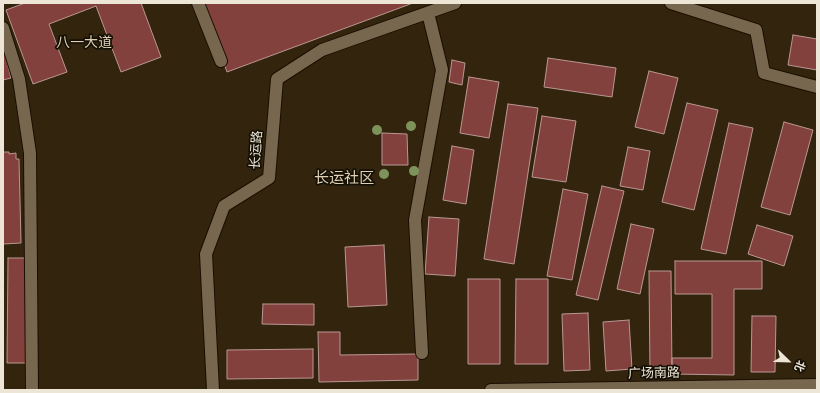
<!DOCTYPE html>
<html>
<head>
<meta charset="utf-8">
<style>
	body { margin:0 }
	#map { position:relative; width:820px; height:393px; overflow:hidden; background:#33250d; font-family:"Sofia Sans Condensed","Noto Sans SC",sans-serif }
	canvas { display:block }
	.frame { position:absolute; inset:0; border:4px solid #ede5d6; pointer-events:none }
	.north { position:absolute; left:768px; top:341px; width:40px; height:40px; -webkit-text-stroke:3px #151006; paint-order:stroke; rotate:113deg; font-size:11px; font-weight:700; line-height:16px; text-align:center; color:#ede5d6 }
	.north::after { content:''; display:block; margin:auto; width:14px; height:18px; background:#ede5d6; clip-path:polygon(50% 0,100% 100%,50% 72%,0 100%) }
</style>
</head>
<body>
<div id="map">
<canvas width="820" height="393"></canvas>
<div class="frame"></div>
<div class="north">北</div>
</div>
<script>
const g = document.querySelector('canvas').getContext('2d');
g.lineJoin = 'round';
function fillPath(path, color) { g.fillStyle = color; g.fill(path, 'evenodd'); }
const shape = rows => new Path2D(rows.map(r => 'M' + r).join(''));
function stroke(path, color, width, dash) { g.strokeStyle = color; g.lineWidth = width; g.lineCap = dash ? 'butt' : 'round'; g.setLineDash(dash || []); g.stroke(path); }
function drawText(font, color, halo, rows, align = 'center') {
  g.font = font + ' "Sofia Sans Condensed","Noto Sans SC",sans-serif'; g.lineWidth = 3.5; g.setLineDash([]); g.textBaseline = 'middle'; g.strokeStyle = halo; g.fillStyle = color; for (const [text, x, y, turn = 0] of rows) {
    g.save(); g.translate(x, y); g.rotate((+turn || 0) * Math.PI / 180); g.textAlign = isNaN(turn) ? turn : align; if (halo) g.strokeText(text, 0, 0); g.fillText(text, 0, 0); g.restore();
  }
}
const building = shape([
	[25,3,141,3,161,57,121,72,96,6,49,24,67,72,33,84,6,10,25,3],
	[202,3,413,3,227,72,202,3],
	[793,35,817,39,817,70,788,65,793,35],
	[3,46,11,78,3,80,3,46],
	[548,58,616,68,612,97,544,87,548,58],
	[452,60,465,63,462,85,449,82,452,60],
	[649,71,678,78,664,134,635,127,649,71],
	[469,77,499,82,489,138,460,133,469,77],
	[687,103,718,110,694,210,662,202,687,103],
	[508,104,538,108,514,264,484,259,508,104],
	[542,116,576,121,566,182,532,177,542,116],
	[784,122,813,130,790,215,761,207,784,122],
	[729,123,753,128,726,254,701,249,729,123],
	[382,133,407,134,408,165,382,165,382,133],
	[452,146,474,150,466,204,443,200,452,146],
	[628,147,650,151,643,190,620,186,628,147],
	[3,152,9,152,9,154,16,153,16,159,19,159,21,243,3,244,3,152],
	[602,186,624,191,598,300,576,295,602,186],
	[563,189,588,194,572,280,547,276,563,189],
	[429,217,459,219,455,276,425,274,429,217],
	[631,224,654,229,640,294,617,289,631,224],
	[757,225,793,236,784,266,748,254,757,225],
	[384,245,387,305,348,307,345,247,384,245],
	[8,258,30,258,30,363,7,363,8,258],
	[675,261,762,261,762,289,734,289,734,375,672,374,672,358,712,358,712,294,675,294,675,261],
	[649,271,671,271,672,374,650,375,649,271],
	[468,279,500,279,500,364,468,364,468,279],
	[516,279,548,279,548,364,515,364,516,279],
	[263,304,314,304,314,325,262,324,263,304],
	[588,313,590,370,564,371,562,314,588,313],
	[752,316,776,316,775,372,751,372,752,316],
	[629,320,632,369,606,371,603,322,629,320],
	[318,332,340,332,340,355,418,354,418,380,319,382,318,332],
	[313,349,313,378,227,379,227,350,313,349]
]);
fillPath(building, '#83413d');
stroke(building, '#ba9793', 1);
const minor = shape([
	[198,3,221,61],
	[671,3,756,30,764,73,817,87],
	[3,28,19,79,30,153,32,390],
	[422,353,415,220,442,70,428,13],
	[213,390,206,254,224,206,269,178,277,79,322,50,455,3],
	[491,390,817,385]
]);
stroke(minor, '#1a0e00', 14);
stroke(minor, '#77674e', 12);
g.fillStyle = '#7d935a';
for (const [x, y] of [
	[411,126],
	[377,130],
	[414,171],
	[384,174]
]) { g.beginPath(); g.arc(x, y, 5, 0, 2 * Math.PI); g.fill(); }
drawText('13px', '#ede5d6', '#151006', [
	["长运路",257,150,-86],
	["广场南路",654,374,-1]
]);
drawText('14px', '#dfceb1', '#151006', [
	["八一大道",84,43]
]);
drawText('15px', '#dfceb1', '#151006', [
	["长运社区",344,179]
]);
</script>
</body>
</html>
